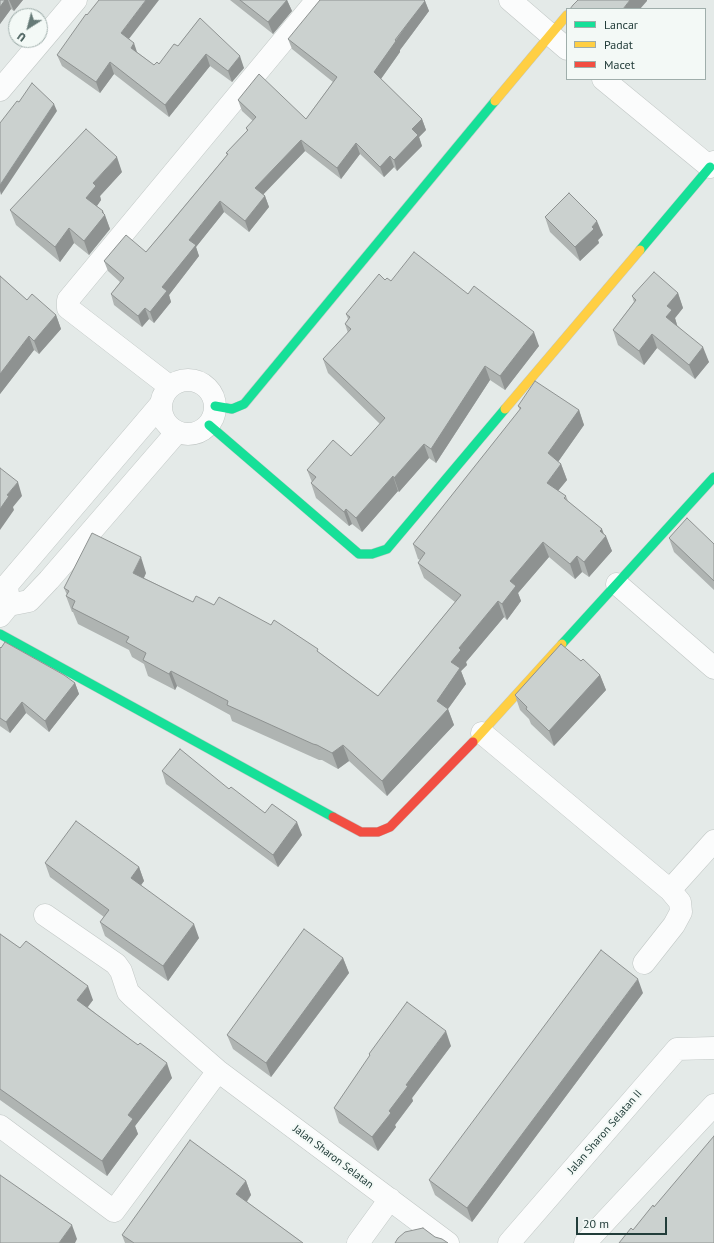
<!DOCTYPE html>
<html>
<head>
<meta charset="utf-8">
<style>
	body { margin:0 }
	#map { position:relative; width:714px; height:1243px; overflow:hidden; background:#e4eae8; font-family:"PT Sans",sans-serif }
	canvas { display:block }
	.legend { position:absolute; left:566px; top:8px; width:140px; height:72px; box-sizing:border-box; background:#f3f9f6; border:1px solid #9faeab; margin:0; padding:5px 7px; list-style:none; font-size:12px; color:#223d3a }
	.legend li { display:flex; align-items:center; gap:8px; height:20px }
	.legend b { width:20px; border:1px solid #9faeab }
	.north { position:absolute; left:8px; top:8px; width:40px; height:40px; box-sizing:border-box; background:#f3f9f6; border:1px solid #9faeab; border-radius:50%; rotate:216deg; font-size:11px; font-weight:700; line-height:16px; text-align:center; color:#223d3a }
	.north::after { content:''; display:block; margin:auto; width:14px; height:18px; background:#667a77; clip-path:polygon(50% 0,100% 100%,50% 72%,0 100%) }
	.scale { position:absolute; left:576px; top:1217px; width:91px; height:18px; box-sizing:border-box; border:2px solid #223d3a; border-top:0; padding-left:5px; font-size:12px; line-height:14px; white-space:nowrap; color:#223d3a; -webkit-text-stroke:3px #f3f9f6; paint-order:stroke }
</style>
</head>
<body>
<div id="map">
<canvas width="714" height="1243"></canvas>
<ul class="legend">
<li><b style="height:5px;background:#16e098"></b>Lancar</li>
<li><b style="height:5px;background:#ffcf43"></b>Padat</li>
<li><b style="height:5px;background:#f24e42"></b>Macet</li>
</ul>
<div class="north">U</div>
<div class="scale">20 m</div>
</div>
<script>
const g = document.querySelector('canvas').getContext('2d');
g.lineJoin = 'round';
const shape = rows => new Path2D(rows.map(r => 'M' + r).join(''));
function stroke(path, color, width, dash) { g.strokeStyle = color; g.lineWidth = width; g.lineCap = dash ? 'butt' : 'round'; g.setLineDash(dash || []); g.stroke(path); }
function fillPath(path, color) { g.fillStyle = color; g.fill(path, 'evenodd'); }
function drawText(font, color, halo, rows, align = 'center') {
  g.font = font + ' "PT Sans",sans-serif'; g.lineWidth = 4; g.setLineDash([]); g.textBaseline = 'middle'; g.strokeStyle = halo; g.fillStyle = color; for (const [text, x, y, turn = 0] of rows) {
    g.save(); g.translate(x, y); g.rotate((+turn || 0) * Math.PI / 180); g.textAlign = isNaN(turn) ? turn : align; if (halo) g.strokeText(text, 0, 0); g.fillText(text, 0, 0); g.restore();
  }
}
const street = shape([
	[510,0,567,49],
	[603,79,710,167,714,162],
	[0,90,76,0],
	'161 407a27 27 0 1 1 54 0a27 27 0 1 1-54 0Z',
	[169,386,68,308,68,300,317,0],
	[617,584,714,668],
	[9,605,7,585,161,404],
	[0,616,9,605,29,601,49,580,177,432],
	[482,733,670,890,680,902,681,912,674,925,644,963],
	[670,890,714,841],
	[45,915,116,964,121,971,128,992,133,997,218,1071,448,1243],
	[0,1126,114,1211,218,1071],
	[358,1243,390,1199],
	[509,1243,677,1049,714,1048],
	[585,1243,714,1105]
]);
const fast = shape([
	[640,250,710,167],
	[215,406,232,409,244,404,495,101],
	[209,425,359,554,372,554,387,549,505,409],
	[0,634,333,817],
	[562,644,714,477]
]);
const slow = shape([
	[495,101,567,15],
	[505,409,640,250],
	[473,742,562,644]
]);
const jam = shape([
	[333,817,361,832,378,832,390,827,473,742]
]);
stroke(street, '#c1c7c5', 23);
stroke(fast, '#c0c7c5', 10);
stroke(slow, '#c0c7c5', 10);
stroke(jam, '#c0c7c5', 10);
stroke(street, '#fbfcfc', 22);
stroke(fast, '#16e098', 9);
stroke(slow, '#ffcf43', 9);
stroke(jam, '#f24e42', 9);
fillPath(shape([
	[0,0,23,0,14,11,11,9,0,24],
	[230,0,287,0,292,11,273,34],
	[425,1,429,11,412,34,400,50,400,52,381,79,422,119,426,130,419,137,422,146,397,171,394,167,384,177,360,154,341,179,305,151,263,194,265,196,269,207,249,232,224,212,196,247,199,256,169,295,171,302,154,323,149,319,142,327,114,305,111,294,120,282,108,271,104,261,146,252,227,155,226,153,247,131,246,128,253,121,242,111,238,100,306,119,333,82,292,49,288,39],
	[200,18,244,68,232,82,210,66,169,117,114,74,100,93,62,66,57,55,137,52,154,65,159,64,178,46],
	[122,172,100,196,101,200,97,206,103,211,110,229,89,255,74,243,60,262,16,225,10,210],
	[545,217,603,235,598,240,599,243,580,261,550,232],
	[0,276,27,300,56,315,61,329,39,354,34,350,0,394],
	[385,280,468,294,539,346,505,390,490,380,436,463,429,458,399,492,398,491,362,532,352,524,349,526,316,498,311,483,312,482,307,470,351,456,380,424,328,373,323,359,348,333,345,324,348,319,346,314],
	[678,293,683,308,675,318,677,325,709,362,695,379,657,348,644,365,618,345,613,330,634,302,632,296],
	[518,406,579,410,584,425,558,462,561,464,567,480,558,491,566,496,568,501,604,534,612,551,589,577,582,572,575,579,549,557,518,593,521,601,507,620,504,617,466,662,467,665,461,671,466,684,448,709,454,725,387,796,349,761,338,769,322,760,319,760,232,721,230,715,177,686,175,690,148,676,144,664,132,657,129,650,78,624,73,612,72,612,66,596,67,595,64,588,146,573,144,578,193,602,214,605,320,653,378,696,455,602,424,578,418,563,420,560,418,559,413,544,520,410],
	[669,538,714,544,714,590,674,552],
	[0,647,75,683,79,694,49,732,26,713,10,733,0,726],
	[581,661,600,675,606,690,554,746,531,724,529,719,520,710,515,695],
	[162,771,229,789,265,813,302,835,278,867,166,784],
	[45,863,139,867,144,881,141,885,199,938,168,981,105,936,100,922,104,917,50,877],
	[0,934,93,1000,88,1007,172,1078,135,1126,138,1134,107,1176,38,1127,0,1100],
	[343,958,349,973,271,1077,233,1049,227,1035],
	[643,993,472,1222,435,1195,429,1180],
	[451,1046,412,1098,413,1101,395,1125,396,1127,378,1151,339,1123,334,1108,370,1056,369,1054],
	[246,1181,251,1195,247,1202,303,1243,125,1243,122,1235]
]), '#afb4b2');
fillPath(shape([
	[5,0,8,0,11,9,0,24,0,7],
	[9,0,23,0,14,11],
	[146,0,159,0,125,44,121,33],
	[287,0,292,11,273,34,268,22],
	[630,0,647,0,647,1,640,9,623,9],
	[425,1,429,11,412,34,400,50,400,52,378,83,374,72,408,23],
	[134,43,138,55,131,48],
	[206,54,210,66,169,117,165,105],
	[240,56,244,68,232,82,228,71],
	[110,62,114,74,100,93,96,82],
	[54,104,57,111,1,195,0,191,0,185],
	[422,119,426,130,419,137,422,146,397,171,394,160,412,129],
	[301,140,305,151,259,199,255,188],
	[356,143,360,154,341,179,337,168],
	[390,156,394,167,384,177,380,167],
	[117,157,122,172,100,196,101,200,92,213,86,198,93,183],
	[265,196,269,207,249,232,245,221],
	[220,201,224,212,196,247,199,256,169,295,171,302,154,323,150,312,162,287,189,240],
	[103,211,104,216,105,215,110,229,89,255,84,241],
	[597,221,603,235,598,240,599,243,580,261,575,247],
	[69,228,74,243,60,262,55,247],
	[678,293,683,308,675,318,677,325,671,331,666,317,667,306],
	[145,308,149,319,142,327,138,316],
	[56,315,61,329,39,354,34,341],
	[534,332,539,346,505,390,500,376],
	[652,334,657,348,644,365,639,351],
	[29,336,34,350,0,394,0,374],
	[703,347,709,362,695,379,689,365],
	[485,366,490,380,436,463,431,449],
	[579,410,584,425,553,469,548,453],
	[424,444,429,458,399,492,394,478],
	[561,464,567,480,552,498,547,483],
	[393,476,398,491,362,532,356,518],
	[18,482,22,496,13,507,14,510,0,530,0,509,7,495],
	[346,509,352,524,349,526,344,512],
	[602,529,605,537,606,536,612,551,589,577,584,562,600,531],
	[543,542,549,557,518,593,521,601,507,620,502,604,510,581],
	[577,556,582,572,575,579,570,564],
	[141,557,146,573,139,588,133,573],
	[498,601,504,617,466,662,467,665,461,671,466,684,445,713,448,709,454,725,387,796,382,781,437,701,451,662,459,648],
	[171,671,177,686,175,690,169,674],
	[600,675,606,690,554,746,549,731],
	[75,683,79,694,49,732,45,721],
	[22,702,26,713,10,733,6,722],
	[343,745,349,761,338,769,332,753],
	[297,822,302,835,278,867,273,855],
	[139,867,144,881,136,892,131,878],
	[194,924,199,938,168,981,163,966],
	[343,958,349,973,271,1077,266,1063],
	[638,979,643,993,472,1222,467,1208],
	[88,986,93,1000,82,1014,77,1000],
	[446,1031,451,1046,412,1098,413,1101,395,1125,396,1127,378,1151,372,1137,406,1085],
	[167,1063,172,1078,135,1126,138,1134,107,1176,102,1161,128,1115],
	[246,1181,251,1195,241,1209,236,1194],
	[72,1225,77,1239,75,1243,59,1243]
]), '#8e9291');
const building = shape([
	[0,0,5,0,0,7,0,0],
	[99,0,146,0,121,33,134,43,131,48,154,65,157,62,159,64,174,44,178,46,200,18,240,56,228,71,206,54,165,105,110,62,96,82,57,55,86,14,87,15,99,0],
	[240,0,287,0,268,22,240,0],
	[320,0,424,0,425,1,408,23,395,40,396,41,374,72,422,119,412,129,418,135,394,160,390,156,380,167,356,143,337,168,301,140,255,188,265,196,245,221,220,201,189,240,196,245,162,287,167,291,150,312,145,308,138,316,111,294,124,278,104,261,126,235,146,252,174,219,228,154,226,153,248,130,246,128,256,117,238,100,259,74,306,119,337,77,288,39,320,0],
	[578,0,630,0,623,9,570,9,573,5,578,0],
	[32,83,54,104,0,185,0,123,17,101,19,102,32,83],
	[86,129,117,157,93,183,96,186,86,198,103,211,102,212,105,215,84,241,69,228,55,247,10,210,86,129],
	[569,193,597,221,592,227,594,229,575,247,545,217,569,193],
	[414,252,468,294,474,286,534,332,500,376,485,366,431,449,424,444,394,478,393,476,356,518,346,509,344,512,311,483,316,477,307,470,333,440,351,456,385,418,323,359,351,329,345,324,350,317,346,314,379,274,385,280,387,278,391,281,414,252],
	[654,272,678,293,667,306,672,310,666,317,703,347,689,365,652,334,639,351,613,330,636,300,632,296,654,272],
	[0,276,27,300,32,294,56,315,34,341,29,336,0,374,0,276],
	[535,381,579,410,548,453,561,464,547,483,566,496,564,498,602,529,600,531,606,536,584,562,577,556,570,564,543,542,510,581,516,586,502,604,498,601,459,648,461,650,451,662,460,668,437,701,448,709,382,781,343,745,332,753,317,745,313,744,227,705,228,701,171,671,169,674,143,660,146,653,126,642,129,637,72,608,75,601,66,596,69,591,64,588,92,533,141,557,133,573,143,578,193,602,196,596,214,605,219,597,271,625,274,620,318,649,317,651,378,696,461,595,418,563,425,553,413,544,521,408,518,406,535,381],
	[0,468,18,482,7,495,9,496,0,509,0,468],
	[687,518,714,544,714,581,669,538,687,518],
	[5,642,64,675,75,683,45,721,22,702,6,722,0,718,0,647,1,648,5,642],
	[561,644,581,661,583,659,600,675,549,731,526,709,527,707,515,695,561,644],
	[180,749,229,789,231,787,265,813,272,804,297,822,273,855,162,771,180,749],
	[76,821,139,867,131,878,194,924,163,966,100,922,109,910,45,863,76,821],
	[304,929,343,958,266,1063,227,1035,304,929],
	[0,934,20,948,26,941,88,986,77,1000,138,1045,140,1043,167,1063,128,1115,133,1119,102,1161,0,1089,0,934],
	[601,950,638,979,467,1208,429,1180,601,950],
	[407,1002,446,1031,406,1085,408,1086,389,1111,391,1113,372,1137,334,1108,370,1055,369,1054,407,1002],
	[714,1136,714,1243,619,1243,631,1228,633,1230,653,1205,654,1207,714,1136],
	[190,1140,246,1181,236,1194,303,1243,134,1243,122,1235,190,1140],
	[0,1175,72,1225,59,1243,0,1243,0,1175],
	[423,1228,435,1237,442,1239,448,1243,395,1243,398,1238,405,1232,423,1228]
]);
fillPath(building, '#cbd1cf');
stroke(building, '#8e9291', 1);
drawText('11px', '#223d3a', '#f3f9f6', [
	["Jalan Sharon Selatan II",605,1132,-49],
	["Jalan Sharon Selatan",333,1157,37]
]);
</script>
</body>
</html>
